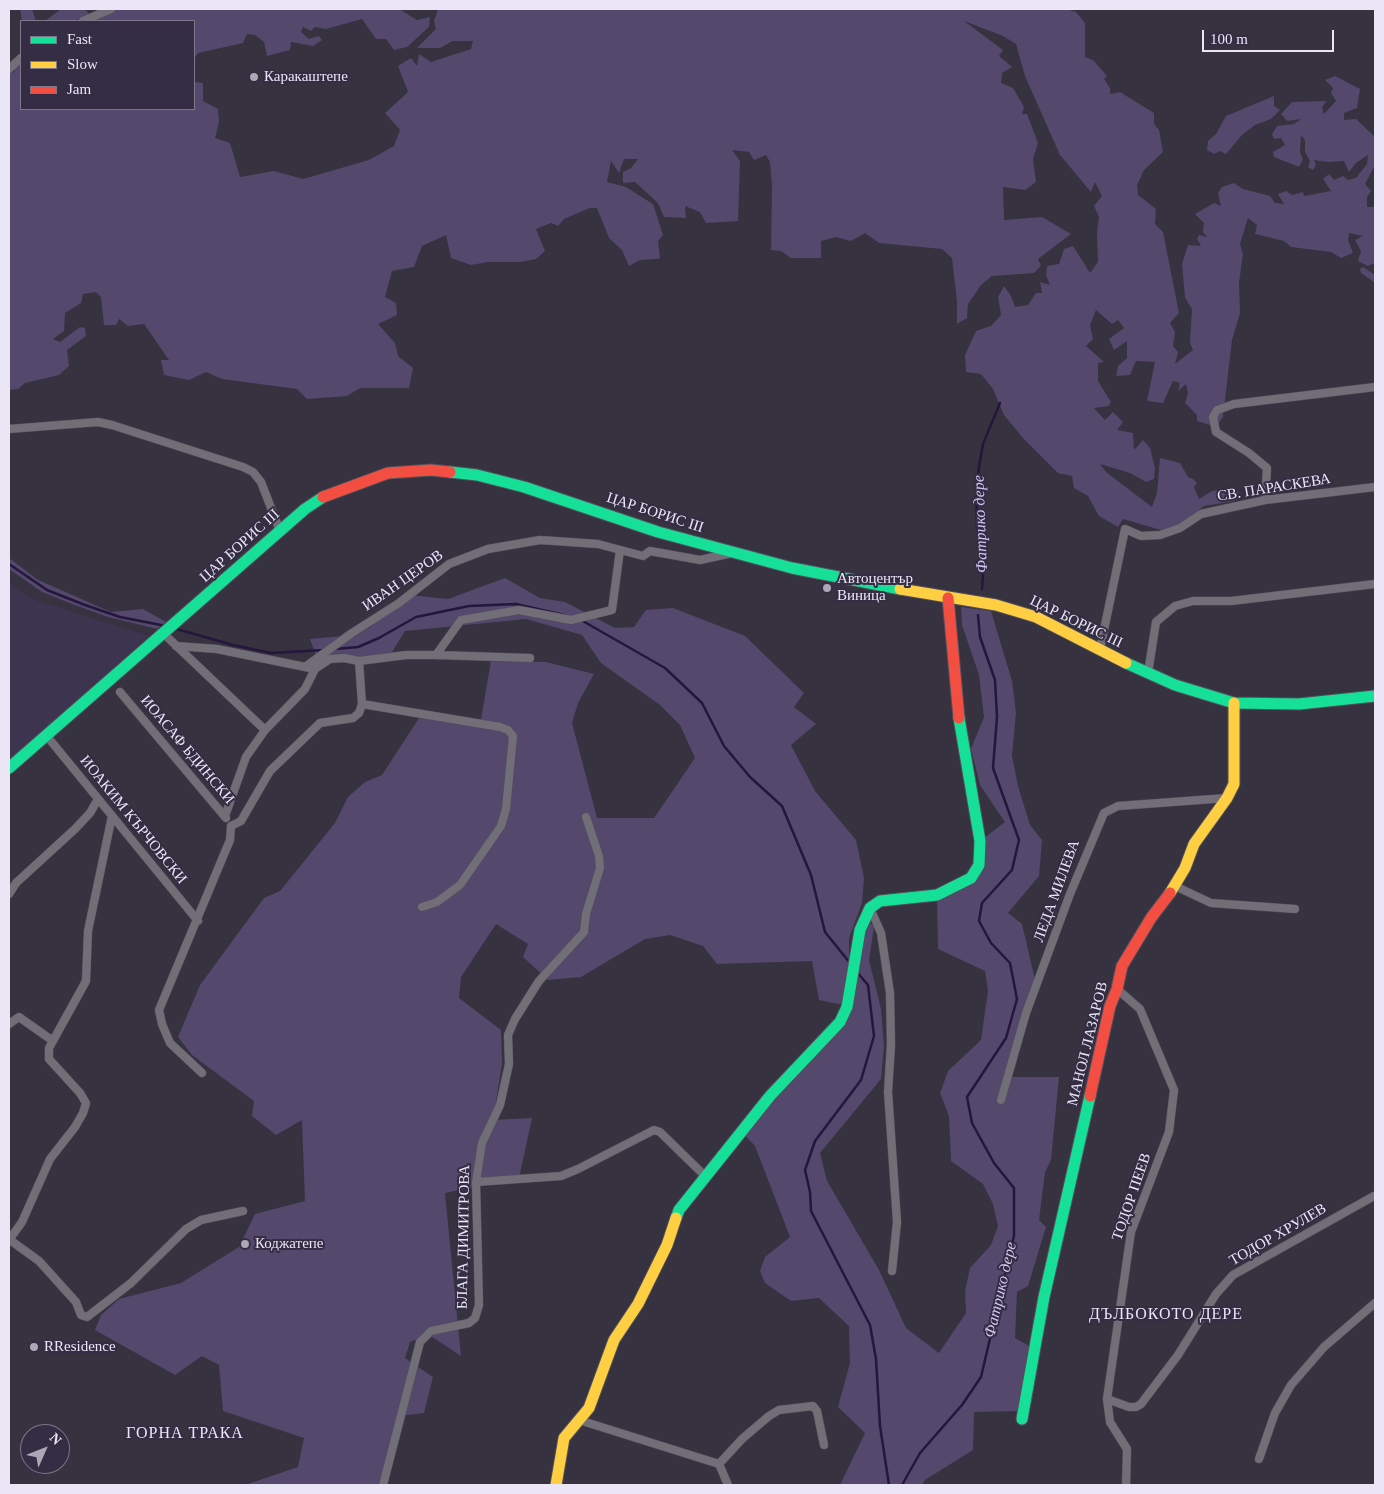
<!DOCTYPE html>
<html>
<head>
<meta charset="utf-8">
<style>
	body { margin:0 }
	#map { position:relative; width:1384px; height:1494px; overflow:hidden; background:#36323f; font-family:"Times New Roman",serif }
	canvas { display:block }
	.frame { position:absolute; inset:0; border:10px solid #eae6f5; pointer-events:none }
	.legend { position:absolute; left:20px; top:20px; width:175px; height:90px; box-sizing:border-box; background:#342d44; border:1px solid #7d778b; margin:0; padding:6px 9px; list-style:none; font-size:15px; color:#eae6f5 }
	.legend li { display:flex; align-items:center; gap:10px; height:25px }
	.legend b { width:25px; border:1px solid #7d778b }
	.north { position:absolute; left:20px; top:1424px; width:50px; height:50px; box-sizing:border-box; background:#342d44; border:1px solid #7d778b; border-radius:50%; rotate:46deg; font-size:14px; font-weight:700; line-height:20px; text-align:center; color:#eae6f5 }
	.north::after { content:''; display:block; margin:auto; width:18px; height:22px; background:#aba7b5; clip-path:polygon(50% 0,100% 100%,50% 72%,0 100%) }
	.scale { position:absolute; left:1202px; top:30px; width:132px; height:22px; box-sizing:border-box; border:2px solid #eae6f5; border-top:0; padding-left:6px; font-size:15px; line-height:18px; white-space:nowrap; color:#eae6f5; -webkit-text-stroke:4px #342d44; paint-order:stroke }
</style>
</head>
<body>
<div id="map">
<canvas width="1384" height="1494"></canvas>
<div class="frame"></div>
<ul class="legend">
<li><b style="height:6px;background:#16e098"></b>Fast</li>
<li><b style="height:6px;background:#ffcf43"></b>Slow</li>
<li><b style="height:6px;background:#f24e42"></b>Jam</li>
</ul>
<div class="north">N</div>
<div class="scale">100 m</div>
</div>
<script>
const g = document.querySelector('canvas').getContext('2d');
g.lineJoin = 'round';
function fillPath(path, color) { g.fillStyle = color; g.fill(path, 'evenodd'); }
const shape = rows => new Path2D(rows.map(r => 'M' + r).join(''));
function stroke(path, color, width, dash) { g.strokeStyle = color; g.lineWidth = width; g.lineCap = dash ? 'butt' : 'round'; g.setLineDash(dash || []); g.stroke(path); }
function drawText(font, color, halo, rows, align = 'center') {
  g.font = font + ' "Times New Roman",serif'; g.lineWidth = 4; g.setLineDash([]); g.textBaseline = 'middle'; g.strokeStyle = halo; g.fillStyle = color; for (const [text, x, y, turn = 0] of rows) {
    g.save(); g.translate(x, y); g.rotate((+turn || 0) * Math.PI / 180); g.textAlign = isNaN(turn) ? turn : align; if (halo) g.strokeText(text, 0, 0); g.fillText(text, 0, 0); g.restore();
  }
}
fillPath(shape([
	[9,583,35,600,149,636,9,760]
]), '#3d344f');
fillPath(shape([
	[20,9,32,9,36,21,22,21],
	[61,9,85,9,90,15,74,21,45,21],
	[114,9,399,9,417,20,430,17,429,27,407,47,394,50,386,39,376,39,362,19,326,29,315,27,311,31,303,27,301,32,309,39,319,36,322,40,313,46,291,42,290,50,267,56,264,42,255,35,247,34,243,43,198,53,194,59,194,21,86,21],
	[438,9,1066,9,1076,12,1085,23,1085,57,1093,60,1107,76,1104,79,1110,88,1110,94,1120,92,1154,113,1154,124,1159,130,1163,152,1144,170,1137,185,1138,195,1156,209,1155,224,1163,232,1179,313,1170,323,1175,332,1173,346,1178,352,1175,364,1193,350,1190,343,1192,309,1185,298,1182,264,1188,245,1201,246,1197,239,1199,235,1207,237,1203,232,1204,223,1195,214,1214,203,1221,206,1218,193,1222,187,1234,183,1243,189,1270,196,1275,203,1284,204,1278,194,1286,191,1292,195,1303,192,1304,196,1331,191,1323,179,1329,174,1334,180,1343,176,1348,180,1356,178,1367,164,1368,155,1356,163,1349,172,1344,161,1328,162,1314,160,1316,165,1313,170,1308,167,1310,161,1305,152,1305,140,1301,135,1300,152,1303,160,1299,167,1274,157,1273,152,1285,145,1281,138,1274,139,1272,134,1277,126,1294,124,1301,119,1287,121,1281,114,1292,102,1326,101,1322,108,1324,114,1336,101,1331,93,1333,88,1325,80,1335,76,1360,89,1357,108,1344,113,1344,120,1356,119,1375,137,1375,165,1365,184,1371,191,1367,197,1367,207,1375,207,1375,263,1368,266,1358,261,1361,251,1355,240,1363,236,1349,233,1348,240,1353,253,1341,258,1331,252,1291,247,1284,241,1255,234,1257,225,1248,218,1240,244,1243,254,1239,283,1240,313,1232,340,1223,417,1216,427,1197,421,1197,415,1185,403,1188,393,1186,384,1178,391,1180,383,1173,381,1163,403,1147,401,1155,362,1136,361,1130,375,1116,376,1118,366,1127,358,1127,341,1114,350,1109,339,1124,328,1118,320,1112,324,1096,310,1090,325,1093,339,1086,346,1104,362,1098,363,1098,381,1111,402,1109,406,1094,408,1105,420,1113,412,1123,422,1117,430,1133,433,1134,450,1143,440,1150,448,1155,468,1154,479,1146,482,1130,473,1100,464,1106,472,1152,507,1157,493,1160,458,1180,463,1188,477,1193,479,1197,483,1194,487,1199,499,1212,491,1229,489,1239,492,1234,501,1204,506,1179,525,1161,530,1123,519,1118,527,1099,516,1088,496,1074,488,1072,476,1058,473,1023,438,1004,415,993,389,981,374,966,372,965,355,976,331,991,326,1001,315,998,297,1004,286,1011,296,1015,307,1028,305,1036,293,1042,293,1040,282,1050,285,1046,275,1047,266,1059,264,1064,249,1073,246,1090,273,1098,262,1097,233,1099,217,1094,206,1102,196,1095,182,1091,192,1060,155,1025,76,1016,44,1003,36,964,21,1003,50,999,56,1012,67,1002,73,1001,83,1013,88,1024,107,1022,114,1027,114,1038,143,1033,159,1036,182,1025,190,1003,187,1004,220,1042,217,1071,234,1038,259,1041,266,1034,273,992,276,981,285,968,304,967,318,957,324,957,301,952,258,942,249,879,243,865,233,851,241,836,237,821,241,821,258,791,258,781,251,771,250,772,186,770,162,766,155,754,160,749,152,732,150,740,161,738,221,706,223,700,212,685,206,686,218,664,217,658,203,635,182,623,183,623,172,631,168,638,159,624,159,619,173,611,161,607,182,626,187,653,204,663,235,658,241,660,258,656,259,640,260,629,266,622,250,609,238,597,208,590,208,564,219,558,226,551,223,536,229,545,251,536,259,520,262,488,262,471,265,451,258,446,235,422,246,414,267,392,271,385,297,396,303,397,315,378,324,395,343,398,356,413,368,409,388,360,388,347,396,307,399,297,389,222,379,206,372,189,380,164,375,161,360,169,360,144,324,128,326,119,319,116,325,104,325,101,297,96,292,83,294,81,303,65,313,64,331,53,339,60,342,80,327,85,328,86,336,67,350,69,366,59,375,25,383,18,389,9,390,9,73,14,72,17,64,21,60,21,109,194,109,194,82,203,83,203,101,218,109,219,122,215,138,230,143,240,177,274,171,303,179,369,160,394,146,400,130,385,113,408,92,398,66,411,58,417,66,419,54,431,62,471,49,473,41,453,41,440,48,417,48,436,29,434,21],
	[1274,96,1274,106,1280,110,1271,119,1255,125,1242,135,1226,154,1220,151,1214,154,1207,150,1208,141,1216,134,1226,116],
	[1363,267,1375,275,1374,282,1361,273,1360,269],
	[9,558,38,580,111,612,143,609,166,622,157,629,108,617,72,604,42,592,9,569],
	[505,578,540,598,565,602,615,628,634,627,646,610,673,608,745,636,804,693,794,707,816,724,791,745,815,791,856,840,864,878,862,903,849,938,849,981,843,1005,819,1000,812,961,717,964,703,946,670,935,645,939,581,977,548,980,523,957,528,944,496,924,461,977,459,998,501,1030,502,1064,493,1120,532,1118,519,1178,445,1193,461,1356,429,1335,410,1342,405,1358,433,1377,424,1413,399,1416,386,1470,378,1485,245,1485,298,1467,304,1438,223,1411,219,1365,202,1356,175,1375,95,1330,101,1315,119,1299,181,1283,239,1247,255,1214,305,1201,302,1120,276,1135,252,1116,254,1101,192,1055,178,1037,200,985,264,898,280,891,335,823,348,797,365,782,382,775,419,718,480,725,491,661,546,662,594,674,578,703,572,723,597,818,654,818,695,758,680,725,660,705,601,663,582,635,526,619,405,631,389,657,318,661,310,639,343,636,369,628,409,595,448,599],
	[961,607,991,611,1012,681,1016,713,1012,756,1018,786,1030,825,1042,840,1039,876,1008,913,1022,924,1037,988,1008,1077,1059,1077,1051,1160,1045,1172,1039,1220,1046,1227,1028,1286,1017,1292,1015,1338,1029,1346,1019,1411,974,1412,973,1450,925,1480,922,1485,840,1485,865,1433,838,1407,850,1363,849,1326,819,1298,791,1301,765,1283,760,1271,765,1257,790,1237,755,1146,743,1133,840,1022,865,916,874,927,869,960,881,1009,884,1046,881,1079,820,1153,827,1181,879,1270,906,1328,939,1353,966,1313,965,1291,970,1268,991,1245,998,1226,993,1204,983,1184,951,1161,949,1116,940,1093,948,1071,981,1040,988,991,985,971,938,949,937,895,971,878,980,841,1005,822,980,785,971,749,984,717,979,675,962,625]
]), '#54486d');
stroke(shape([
	[9,564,47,590,85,605,120,617,166,626],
	[982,589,984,559,977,526,976,485,983,444,1000,403],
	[581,620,665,668,702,703,724,746,750,777,782,806,811,875,825,932,850,963],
	[173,628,233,645,271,653,325,650],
	[335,649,358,647,379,638,416,617,469,606,516,604,564,615],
	[856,971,868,985,874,1036,861,1080,815,1141,805,1170,810,1192,811,1211,870,1325,876,1359,880,1426,889,1485],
	[902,1485,920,1453,962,1405,981,1377,1014,1236,1014,1188,994,1163,972,1123,967,1097,1006,1038,1017,999,1010,963,991,943,979,921,982,903,1012,870,1019,840,993,768,997,717,995,680,980,637,978,615]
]), '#25163c', 2.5);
const street = shape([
	[83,21,111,9],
	[9,69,21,58],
	[9,429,98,422,112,425,243,467,253,472,261,482,280,531],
	[1265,500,1267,468,1249,453,1216,432,1213,417,1217,410,1234,404,1375,387],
	[164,634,265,730],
	[176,646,217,649,315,669,330,659,344,658,359,661,406,655,436,655,530,658],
	[1100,649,1125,529,1141,536,1160,535,1180,528,1201,514,1265,500,1375,487],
	[436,655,461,620,519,610,571,620,612,610,620,550],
	[305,667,352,633,399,603,449,564,488,549,540,540,598,544,643,556,650,551,700,560,732,553],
	[1148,673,1156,622,1175,606,1193,601,1231,601,1375,584],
	[120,692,226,818],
	[362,704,500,727,508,730,513,736,506,809,501,826,460,885,437,902,422,907],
	[46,735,198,921],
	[225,816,246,757,265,730,305,689,315,669],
	[231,826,241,821,270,771,320,723,353,718,359,713,362,704,359,661],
	[1175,886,1211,903,1295,909],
	[9,894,16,883,75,829,90,813,98,799],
	[870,908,881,933,890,993,891,1044,888,1092,897,1222,892,1271],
	[1117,989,1140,1009,1174,1090,1169,1132,1131,1232,1107,1399,1110,1422,1127,1449,1126,1485],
	[9,1024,19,1017,53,1041],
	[202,1073,170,1043,162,1024,159,1010,230,840,231,826],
	[1001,1100,1026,1013,1070,894,1104,813,1118,806,1227,798],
	[476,1182,561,1176,578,1169,654,1130,660,1132,706,1177],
	[9,1240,22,1222,50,1159,75,1127,83,1113,86,1103,80,1093,49,1059,49,1048,86,981,88,931,112,816],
	[10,1240,39,1261,76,1302,81,1315,87,1317,131,1283,186,1229,201,1220,243,1211],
	[1107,1399,1129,1407,1136,1407,1141,1404,1178,1355,1216,1294,1233,1275,1374,1196],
	[579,1420,719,1464,742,1439,769,1416,779,1410,813,1406,817,1411,824,1445],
	[1259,1459,1275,1413,1291,1385,1324,1347,1375,1303],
	[719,1464,728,1485],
	[383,1485,420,1342,431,1331,469,1323,475,1318,479,1305,476,1182,482,1143,500,1105,509,1064,508,1035,515,1019,539,981,584,932,586,914,600,868,599,856,586,817]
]);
const fast = shape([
	[450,472,477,475,524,487,658,532,792,568,900,589],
	[1126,663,1175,685,1234,703,1299,704,1375,696],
	[9,768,305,509,323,497],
	[676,1218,679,1210,770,1096,840,1022,847,1007,860,930,870,908,880,901,937,895,971,878,979,865,980,841,959,718],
	[1022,1419,1044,1297,1090,1096]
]);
const slow = shape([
	[900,589,996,605,1036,617,1126,663],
	[1170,893,1185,868,1194,844,1227,798,1234,784,1234,703],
	[556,1485,564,1438,589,1408,614,1340,638,1304,667,1245,676,1218]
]);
const jam = shape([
	[323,497,388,473,431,470,450,472],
	[948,598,959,718],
	[1090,1096,1110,1006,1117,989,1122,966,1151,918,1170,893]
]);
stroke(street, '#534f5b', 9);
stroke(fast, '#534f5b', 13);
stroke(slow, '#534f5b', 13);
stroke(jam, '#534f5b', 13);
stroke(street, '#716e77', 8);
stroke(fast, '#16e098', 11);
stroke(slow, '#ffcf43', 11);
stroke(jam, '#f24e42', 11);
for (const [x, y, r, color] of [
	[254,77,5,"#aba7b5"],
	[827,588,5,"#aba7b5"],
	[245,1244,5,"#aba7b5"],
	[34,1347,5,"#aba7b5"]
]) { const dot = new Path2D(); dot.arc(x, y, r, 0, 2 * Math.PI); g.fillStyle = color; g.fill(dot); stroke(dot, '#342d44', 2); }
drawText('15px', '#eae6f5', '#342d44', [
	["Каракаштепе",264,77],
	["Автоцентър",837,579],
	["Виница",837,596],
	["Коджатепе",255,1244],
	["RResidence",44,1347]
], 'left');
drawText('15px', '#eae6f5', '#342d44', [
	["СВ. ПАРАСКЕВА",1274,488,-9],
	["ЦАР БОРИС III",655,513,18],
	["ЦАР БОРИС III",240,546,-42],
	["ИВАН ЦЕРОВ",403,581,-35],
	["ЦАР БОРИС III",1076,622,26],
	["ИОАСАФ БДИНСКИ",187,750,50],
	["ИОАКИМ КЪРЧОВСКИ",133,820,51],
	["ЛЕДА МИЛЕВА",1057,891,-70],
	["МАНОЛ ЛАЗАРОВ",1088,1044,-76],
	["ТОДОР ПЕЕВ",1132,1197,-71],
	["ТОДОР ХРУЛЕВ",1278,1235,-30],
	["БЛАГА ДИМИТРОВА",464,1237,-89]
]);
drawText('italic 16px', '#d4c6f4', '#342d44', [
	["Фатрико дере",981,524,-92],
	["Фатрико дере",1001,1290,-77]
]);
g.letterSpacing = '1px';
drawText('16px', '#eae6f5', '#342d44', [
	["ДЪЛБОКОТО ДЕРЕ",1166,1315],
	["ГОРНА ТРАКА",185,1434]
]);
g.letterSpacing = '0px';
</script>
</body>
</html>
